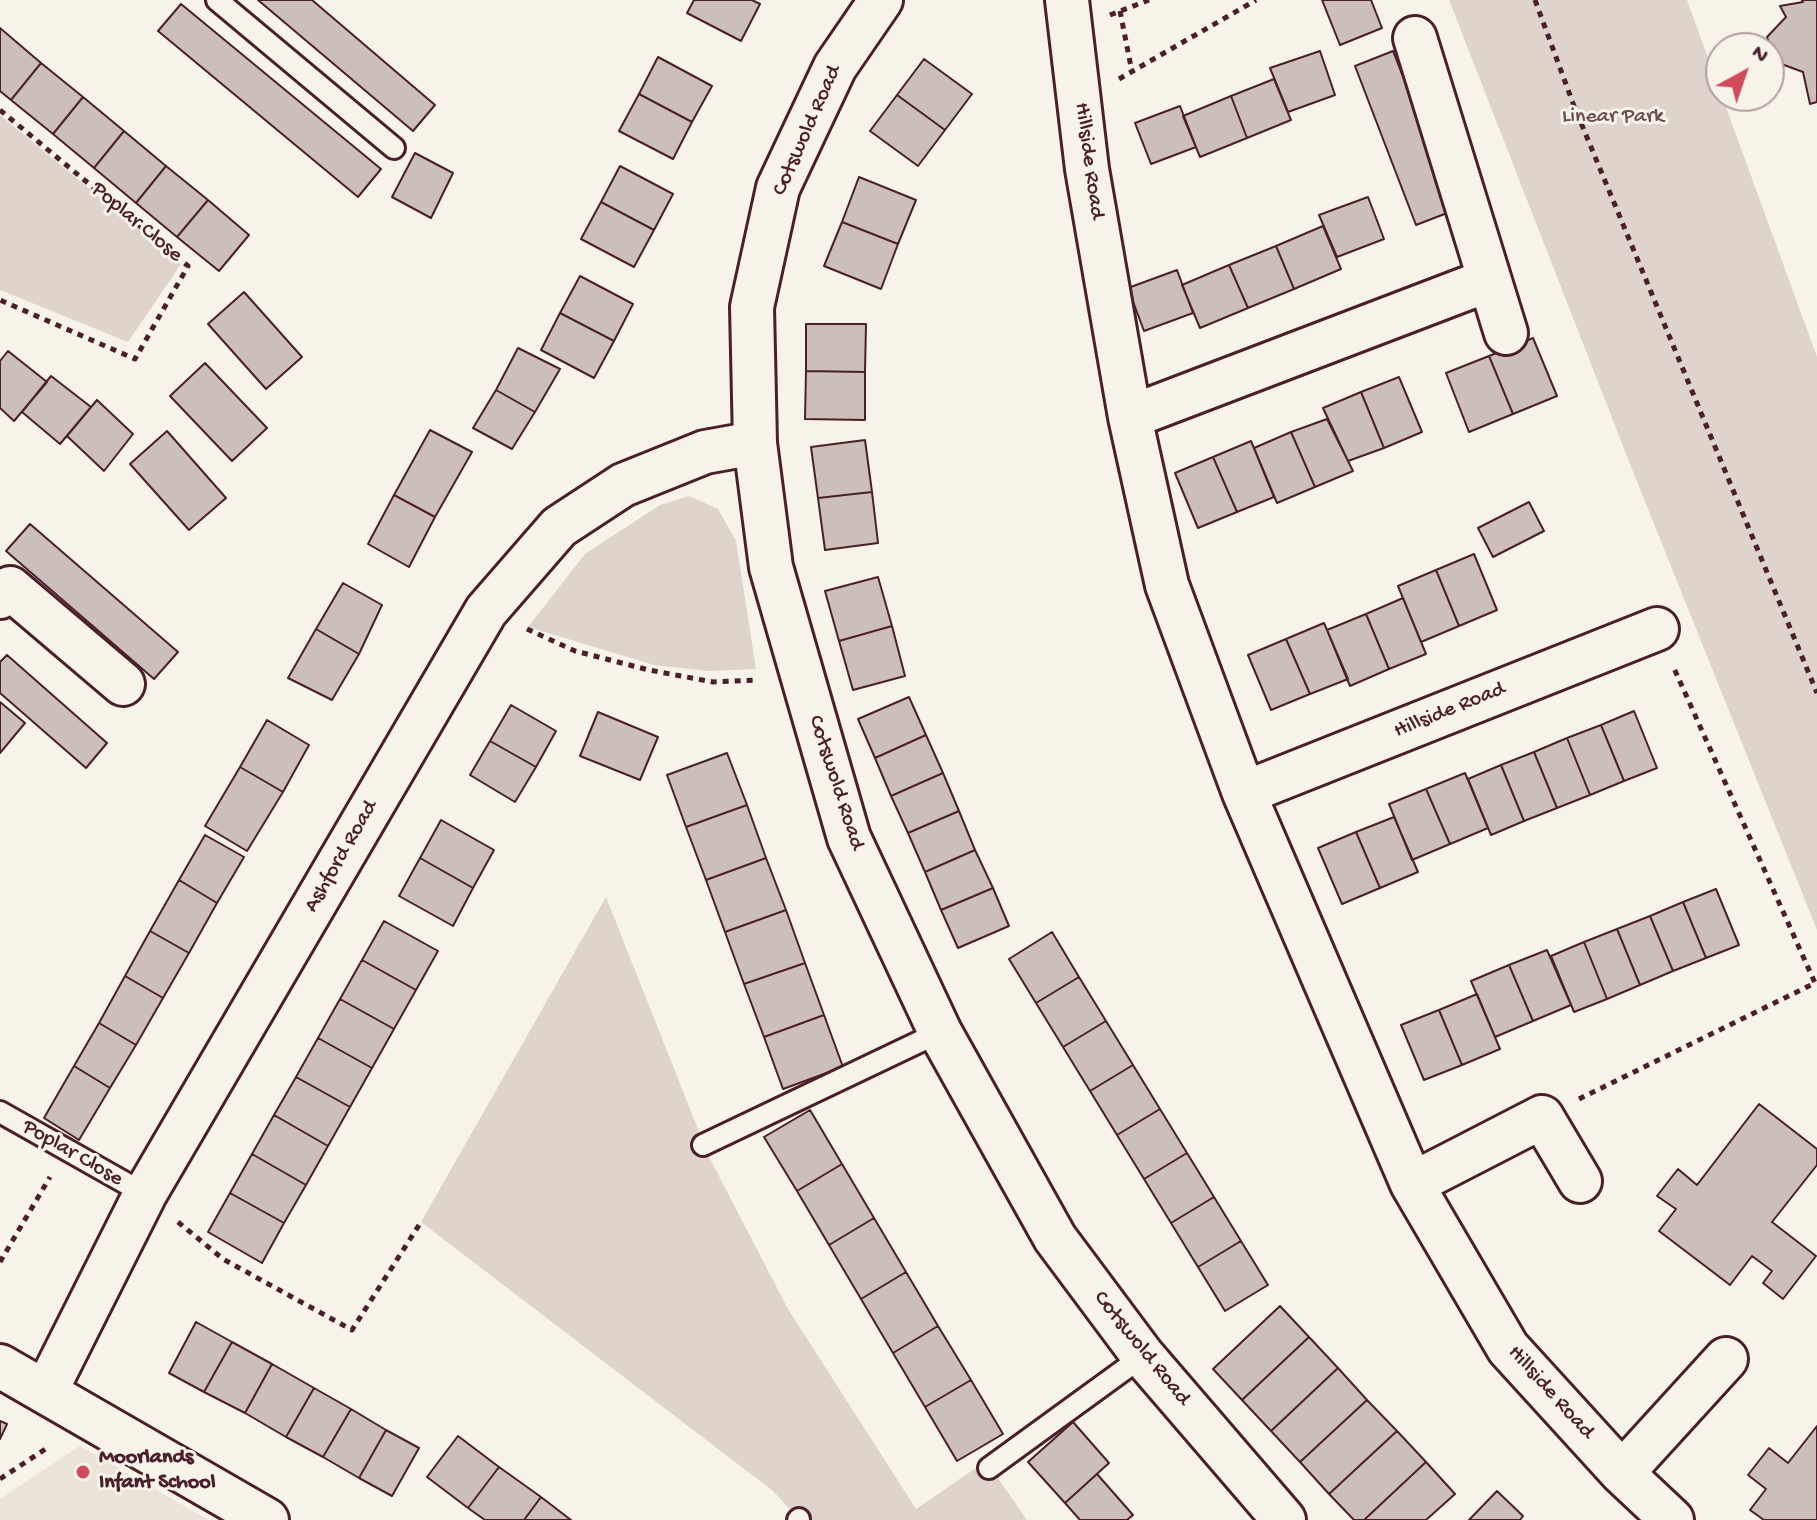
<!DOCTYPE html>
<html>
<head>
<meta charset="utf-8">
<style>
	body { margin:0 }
	#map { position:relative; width:1817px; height:1520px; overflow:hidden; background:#f7f3e8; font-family:"Gochi Hand",sans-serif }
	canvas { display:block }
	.north { position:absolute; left:1705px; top:32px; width:80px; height:80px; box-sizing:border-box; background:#f7f3e8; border:2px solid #b29e9c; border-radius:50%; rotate:40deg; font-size:22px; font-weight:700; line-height:32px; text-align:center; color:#4a1f2b }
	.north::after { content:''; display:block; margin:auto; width:28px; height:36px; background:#d1495b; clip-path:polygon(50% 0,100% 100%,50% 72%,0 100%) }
</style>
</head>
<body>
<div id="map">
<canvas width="1817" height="1520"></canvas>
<div class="north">N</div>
</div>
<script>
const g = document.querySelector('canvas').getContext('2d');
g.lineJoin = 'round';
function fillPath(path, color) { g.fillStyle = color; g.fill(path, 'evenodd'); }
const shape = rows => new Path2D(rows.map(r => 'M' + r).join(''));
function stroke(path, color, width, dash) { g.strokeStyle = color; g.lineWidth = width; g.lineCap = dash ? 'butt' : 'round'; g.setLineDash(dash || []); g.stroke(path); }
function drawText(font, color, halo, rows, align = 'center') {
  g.font = font + ' "Gochi Hand",sans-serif'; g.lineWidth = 6; g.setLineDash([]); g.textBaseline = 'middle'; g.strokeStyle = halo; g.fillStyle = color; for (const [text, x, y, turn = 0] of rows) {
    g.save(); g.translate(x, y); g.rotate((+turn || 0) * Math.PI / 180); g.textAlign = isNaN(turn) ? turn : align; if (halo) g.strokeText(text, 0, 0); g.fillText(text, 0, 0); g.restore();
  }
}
fillPath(shape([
	[80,1446,209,1520,0,1520,0,1499]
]), '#eae3da');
fillPath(shape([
	[1449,0,1687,0,1817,357,1817,930,1630,464],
	[0,115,181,264,128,342,0,290],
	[689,496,718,509,736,541,756,669,709,671,654,665,528,627,585,554,660,505],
	[606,897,709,1157,788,1309,916,1509,986,1461,1027,1520,800,1520,773,1491,421,1222]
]), '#ded4cc');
const building = shape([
	[258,0,312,0,435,105,413,131,258,0],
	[694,0,752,0,760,4,741,41,687,13,694,0],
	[1322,0,1371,0,1382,28,1340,45,1322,0],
	[1802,0,1817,0,1817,102,1810,104,1803,72,1776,62,1767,37,1786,17,1780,6,1803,2,1802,0],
	[181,4,381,169,358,197,158,31,181,4],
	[0,28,41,63,11,100,0,91,0,28],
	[1320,51,1335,95,1288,112,1270,68,1320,51],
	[1393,51,1455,210,1416,225,1355,66,1393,51],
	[658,57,712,86,692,122,639,94,658,57],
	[924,59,972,94,945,130,897,95,924,59],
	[41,63,83,97,53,134,11,100,41,63],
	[1274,79,1291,120,1247,138,1231,96,1274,79],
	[639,94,692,122,673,159,619,131,639,94],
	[897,95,945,130,918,166,870,131,897,95],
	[1231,96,1247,138,1200,157,1183,116,1231,96],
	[83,97,124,131,94,168,53,134,83,97],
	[1180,106,1196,147,1151,164,1135,123,1180,106],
	[124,131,166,166,136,203,94,168,124,131],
	[415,153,453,173,431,218,392,197,415,153],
	[166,166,208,200,177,237,136,203,166,166],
	[620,166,673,194,654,230,601,202,620,166],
	[859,177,916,200,898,244,842,222,859,177],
	[1368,197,1384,239,1337,257,1319,215,1368,197],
	[208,200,249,235,219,271,177,237,208,200],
	[601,202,654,230,634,267,581,239,601,202],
	[842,222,898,244,881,289,824,266,842,222],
	[1323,226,1341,269,1294,289,1276,246,1323,226],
	[1276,246,1294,289,1248,308,1229,265,1276,246],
	[1229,265,1248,308,1200,328,1182,285,1229,265],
	[1177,270,1193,313,1144,331,1128,288,1177,270],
	[580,276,633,304,614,341,560,313,580,276],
	[244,292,302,357,266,389,208,324,244,292],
	[560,313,614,341,594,378,541,350,560,313],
	[806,324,866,324,865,372,806,371,806,324],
	[1533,338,1557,396,1513,414,1489,356,1533,338],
	[518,348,560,369,535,412,496,390,518,348],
	[8,351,47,382,14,421,0,408,0,361,8,351],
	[1489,356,1513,414,1469,432,1446,373,1489,356],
	[205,363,267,428,232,461,170,396,205,363],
	[806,371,865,372,865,420,805,419,806,371],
	[51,376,91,407,60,444,22,412,51,376],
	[1399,377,1422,432,1384,448,1361,392,1399,377],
	[496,390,535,412,512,449,473,428,496,390],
	[1361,392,1384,448,1348,461,1323,408,1361,392],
	[97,400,133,434,104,471,67,436,97,400],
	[1327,419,1353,471,1315,487,1291,432,1327,419],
	[430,430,472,452,435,517,394,495,430,430],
	[167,431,226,498,189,530,130,464,167,431],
	[1291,432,1315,487,1277,503,1254,448,1291,432],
	[865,440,872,492,818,498,811,447,865,440],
	[1251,441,1274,497,1237,512,1213,457,1251,441],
	[1213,457,1237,512,1198,528,1175,473,1213,457],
	[872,492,878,543,825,550,818,498,872,492],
	[394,495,435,517,409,567,368,544,394,495],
	[1529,502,1544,531,1493,557,1478,528,1529,502],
	[30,524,178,652,154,679,6,551,30,524],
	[1474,554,1497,610,1459,626,1436,570,1474,554],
	[1436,570,1459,626,1421,642,1398,586,1436,570],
	[878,577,892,626,839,641,825,591,878,577],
	[343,583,382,605,359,654,316,629,343,583],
	[1403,598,1426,654,1389,669,1366,614,1403,598],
	[1366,614,1389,669,1350,686,1327,630,1366,614],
	[1324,623,1348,679,1310,694,1286,639,1324,623],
	[892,626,905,676,853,690,839,641,892,626],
	[316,629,359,654,332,700,288,678,316,629],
	[1286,639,1310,694,1271,710,1248,655,1286,639],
	[7,655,107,743,86,768,0,693,0,662,7,655],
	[909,697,926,735,875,758,858,719,909,697],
	[0,702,25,723,0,753,0,702],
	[511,705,556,731,536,767,490,741,511,705],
	[1634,711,1657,768,1624,781,1601,725,1634,711],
	[598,712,658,737,640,780,580,756,598,712],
	[267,720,309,745,283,792,240,767,267,720],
	[1601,725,1624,781,1590,795,1567,738,1601,725],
	[926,735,943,773,891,796,875,758,926,735],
	[1567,738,1590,795,1557,808,1534,752,1567,738],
	[490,741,536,767,515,802,470,775,490,741],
	[1534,752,1557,808,1524,821,1501,765,1534,752],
	[727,753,747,805,686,827,667,775,727,753],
	[1501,765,1524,821,1491,835,1468,779,1501,765],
	[240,767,283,792,247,851,205,826,240,767],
	[943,773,959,811,908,833,891,796,943,773],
	[1465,773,1488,828,1450,844,1426,789,1465,773],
	[1426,789,1450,844,1412,860,1389,804,1426,789],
	[747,805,766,858,706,880,686,827,747,805],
	[959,811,975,850,925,872,908,833,959,811],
	[1394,817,1418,872,1380,888,1356,832,1394,817],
	[441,820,494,850,473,888,420,858,441,820],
	[1356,832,1380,888,1342,904,1318,848,1356,832],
	[205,835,244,857,217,903,179,880,205,835],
	[975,850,993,888,941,910,925,872,975,850],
	[420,858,473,888,453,926,399,896,420,858],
	[766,858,786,910,725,932,706,880,766,858],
	[179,880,217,903,189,953,150,931,179,880],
	[993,888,1009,926,958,948,941,910,993,888],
	[1716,889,1739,945,1706,958,1683,902,1716,889],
	[1683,902,1706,958,1673,971,1650,916,1683,902],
	[786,910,805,963,744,984,725,932,786,910],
	[1650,916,1673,971,1640,985,1617,929,1650,916],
	[384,921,438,951,416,990,362,960,384,921],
	[1617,929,1640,985,1607,999,1584,942,1617,929],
	[150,931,189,953,163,998,125,976,150,931],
	[1052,932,1079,977,1036,1003,1009,959,1052,932],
	[1584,942,1607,999,1574,1012,1551,956,1584,942],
	[1547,950,1571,1005,1533,1021,1509,965,1547,950],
	[362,960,416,990,394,1029,340,999,362,960],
	[805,963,824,1015,764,1037,744,984,805,963],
	[1509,965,1533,1021,1495,1037,1471,981,1509,965],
	[125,976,163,998,136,1045,99,1023,125,976],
	[1079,977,1106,1021,1063,1047,1036,1003,1079,977],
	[1477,994,1500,1049,1462,1065,1439,1010,1477,994],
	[340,999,394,1029,372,1068,318,1038,340,999],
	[1439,1010,1462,1065,1424,1080,1401,1025,1439,1010],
	[824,1015,843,1067,783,1089,764,1037,824,1015],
	[1106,1021,1133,1065,1090,1091,1063,1047,1106,1021],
	[99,1023,136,1045,110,1088,74,1066,99,1023],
	[318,1038,372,1068,350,1107,296,1077,318,1038],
	[1133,1065,1160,1109,1117,1135,1090,1091,1133,1065],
	[74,1066,110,1088,79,1140,44,1118,74,1066],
	[296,1077,350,1107,328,1146,274,1115,296,1077],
	[1759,1104,1817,1149,1817,1165,1772,1222,1816,1256,1783,1299,1763,1283,1772,1271,1752,1256,1730,1285,1659,1231,1676,1209,1657,1196,1678,1169,1697,1185,1759,1104],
	[1160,1109,1187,1153,1144,1179,1117,1135,1160,1109],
	[810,1110,842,1164,797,1191,764,1137,810,1110],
	[274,1115,328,1146,306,1185,252,1154,274,1115],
	[1187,1153,1214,1197,1171,1223,1144,1179,1187,1153],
	[252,1154,306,1185,284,1223,230,1193,252,1154],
	[842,1164,874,1218,829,1245,797,1191,842,1164],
	[230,1193,284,1223,262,1263,208,1232,230,1193],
	[1214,1197,1241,1241,1198,1267,1171,1223,1214,1197],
	[874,1218,906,1272,861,1299,829,1245,874,1218],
	[1241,1241,1268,1285,1225,1311,1198,1267,1241,1241],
	[906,1272,938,1326,893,1353,861,1299,906,1272],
	[1280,1306,1309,1337,1242,1400,1213,1369,1280,1306],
	[196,1322,232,1342,204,1392,169,1373,196,1322],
	[938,1326,971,1380,925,1407,893,1353,938,1326],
	[1309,1337,1338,1368,1271,1431,1242,1400,1309,1337],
	[232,1342,272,1364,245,1413,204,1392,232,1342],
	[272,1364,314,1388,286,1437,245,1413,272,1364],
	[1338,1368,1367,1400,1300,1462,1271,1431,1338,1368],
	[971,1380,1003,1434,957,1461,925,1407,971,1380],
	[314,1388,351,1409,323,1457,286,1437,314,1388],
	[1367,1400,1397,1431,1329,1494,1300,1462,1367,1400],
	[351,1409,386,1430,359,1478,323,1457,351,1409],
	[0,1421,7,1424,0,1439,0,1421],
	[1073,1422,1109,1463,1065,1503,1028,1462,1073,1422],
	[1817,1426,1817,1520,1764,1520,1750,1510,1766,1489,1748,1475,1769,1448,1788,1463,1817,1426],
	[386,1430,419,1448,392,1496,359,1478,386,1430],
	[1397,1431,1426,1462,1364,1520,1354,1520,1329,1494,1397,1431],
	[458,1436,499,1467,468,1508,427,1477,458,1436],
	[1426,1462,1455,1494,1426,1520,1364,1520,1426,1462],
	[499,1467,541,1497,524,1520,485,1520,468,1508,499,1467],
	[1097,1474,1133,1515,1127,1520,1080,1520,1065,1503,1097,1474],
	[1497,1491,1523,1516,1520,1520,1469,1520,1497,1491],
	[541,1497,571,1520,524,1520,541,1497]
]);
fillPath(building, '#ccbfb9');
stroke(building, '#4a1f2b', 2);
const service = shape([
	[217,0,394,148],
	[0,1112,145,1194],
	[703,1145,940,1032],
	[989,1468,1143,1356],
	[798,1520,799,1519]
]);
const minor = shape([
	[881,0,835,67,778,188,752,307,755,443,771,567,849,838,940,1032,1055,1238,1143,1356,1284,1520],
	[1067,0,1087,169,1130,417,1167,585,1244,793,1412,1184,1508,1348,1622,1473,1672,1520],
	[1415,38,1506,333],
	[1130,417,1489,280],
	[0,597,10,588,123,684],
	[1244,793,1657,629],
	[1412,1184,1542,1117,1580,1181],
	[0,1366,267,1520],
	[46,1391,145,1194,486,611,559,527,623,485,705,452,755,443],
	[1622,1473,1726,1359]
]);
stroke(service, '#4a1f2b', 26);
stroke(minor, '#4a1f2b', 48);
stroke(shape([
	[1535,0,1574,106,1817,693],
	[1120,11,1132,72],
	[1110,15,1149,0],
	[1119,79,1256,0],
	[0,110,188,266,135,359,0,300],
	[527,629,575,651,649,670,713,682,757,680],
	[1579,1099,1815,983,1673,666],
	[178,1222,223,1259,352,1330,421,1222],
	[0,1262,50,1177],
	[0,1479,50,1446]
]), '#4a1f2b', 5, [6, 6]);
stroke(service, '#f7f3e8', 20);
stroke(minor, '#f7f3e8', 42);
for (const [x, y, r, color] of [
	[83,1472,8,"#d1495b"]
]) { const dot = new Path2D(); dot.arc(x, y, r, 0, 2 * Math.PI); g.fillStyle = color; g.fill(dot); stroke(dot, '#f7f3e8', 3); }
drawText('22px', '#6f4c53', '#f7f3e8', [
	["Linear Park",1613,118]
]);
drawText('22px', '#4a1f2b', '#f7f3e8', [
	["Cotswold Road",808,131,-66],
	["Hillside Road",1088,161,82],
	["Poplar Close",136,223,40],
	["Hillside Road",1450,711,-22],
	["Cotswold Road",835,783,72],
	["Ashford Road",342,857,-60],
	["Poplar Close",72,1154,30],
	["Cotswold Road",1141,1349,51],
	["Hillside Road",1550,1393,48]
]);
drawText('bold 22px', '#4a1f2b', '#f7f3e8', [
	["Moorlands",99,1459],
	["Infant School",99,1484]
], 'left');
</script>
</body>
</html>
